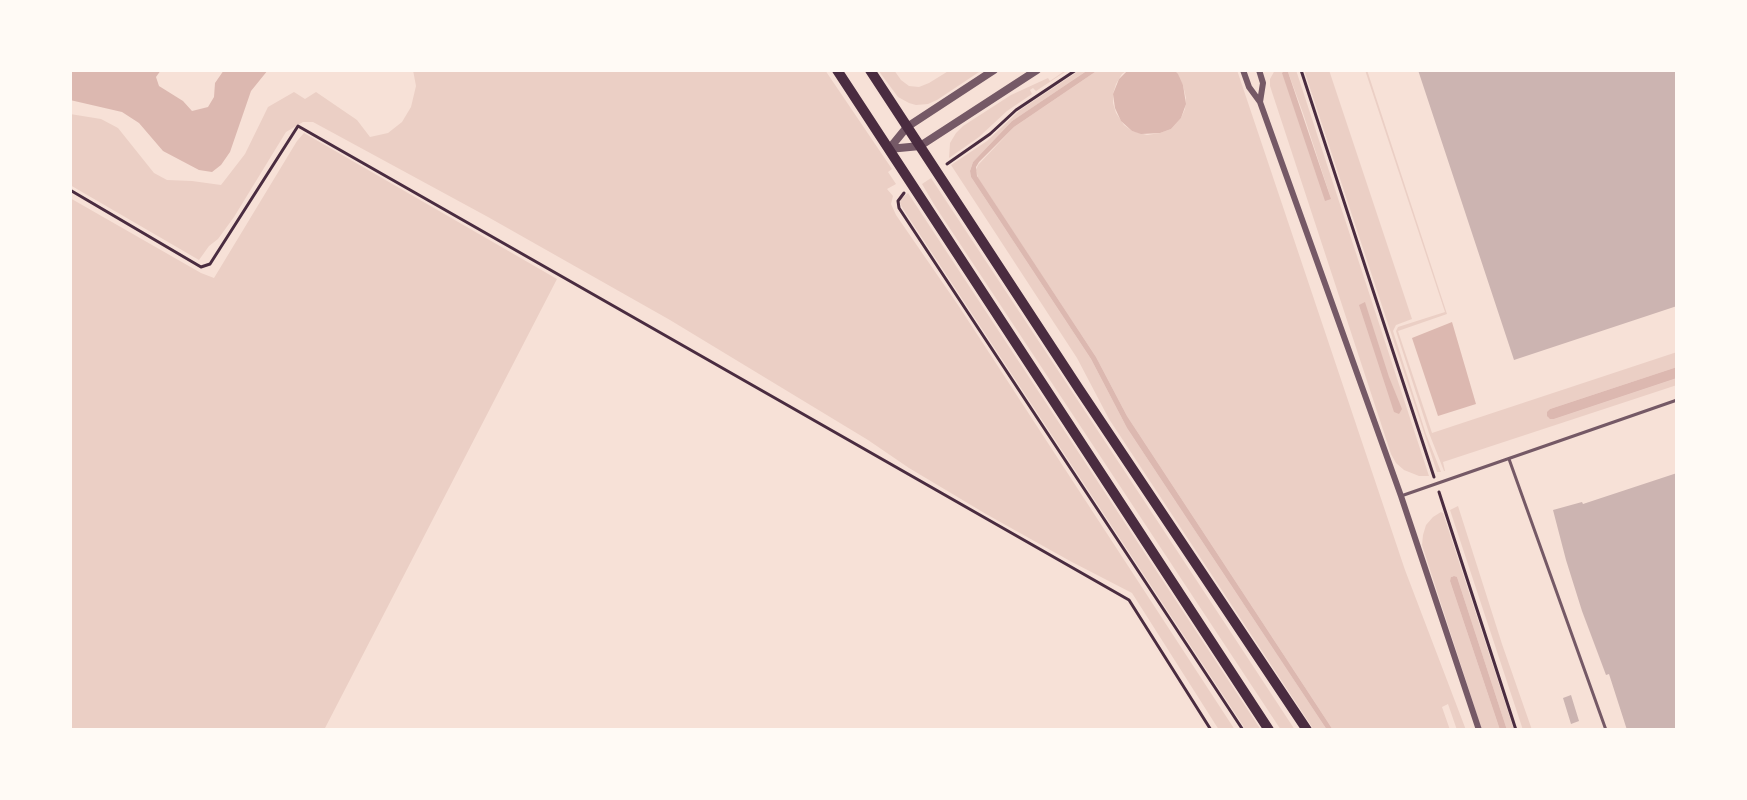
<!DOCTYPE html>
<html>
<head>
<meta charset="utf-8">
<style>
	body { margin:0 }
	#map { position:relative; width:1747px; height:800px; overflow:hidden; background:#f7e1d7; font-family:Roboto,sans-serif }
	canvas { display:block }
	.frame { position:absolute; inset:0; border:72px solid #fffaf5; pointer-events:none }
</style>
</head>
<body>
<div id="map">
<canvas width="1747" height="800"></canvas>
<div class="frame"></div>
</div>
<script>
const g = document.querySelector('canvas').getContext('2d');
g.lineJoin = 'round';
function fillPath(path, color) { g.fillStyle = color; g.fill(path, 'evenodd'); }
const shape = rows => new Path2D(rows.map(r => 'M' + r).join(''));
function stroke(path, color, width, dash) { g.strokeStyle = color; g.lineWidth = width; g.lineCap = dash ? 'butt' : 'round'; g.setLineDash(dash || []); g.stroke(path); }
fillPath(shape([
	[413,70,825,70,892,169,888,172,896,184,887,189,893,196,891,204,896,215,958,305,1235,730,1219,730,1132,593,1070,561,986,514,909,468,868,440,670,320,488,217,313,122,303,122,286,132,234,217,218,239,209,246,199,260,70,185,70,114,101,119,118,128,154,173,167,180,192,181,221,185,245,154,268,107,294,92,305,99,316,92,357,120,370,137,388,133,402,122,411,107,416,86],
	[878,70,894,70,901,80,909,86,919,87,929,83,950,70,982,70,937,100,928,104,916,105,909,103,898,97],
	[1066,70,1068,70,1036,91,1033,88,1030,90,1032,94,1007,111,979,137,949,158,950,143,956,133,963,126,1011,95,1048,78,1050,81],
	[1080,70,1088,70,1012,121,973,162,970,171,971,177,1091,359,1127,428,1327,730,1314,730,1109,419,1077,358,951,165,987,141,1020,110],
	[1098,70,1128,70,1122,74,1116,84,1113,94,1113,103,1116,113,1124,125,1132,131,1147,135,1160,133,1171,129,1181,118,1185,109,1186,98,1183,85,1174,70,1237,70,1405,570,1466,730,1457,730,1448,704,1442,707,1450,730,1333,730,1127,416,1096,357,978,178,976,170,978,165,1014,127],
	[1275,70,1286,70,1283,71,1331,199,1303,113,1288,72,1286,70,1296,70,1429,476,1419,476,1404,470,1396,463,1391,454,1270,86,1270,79],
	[1304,70,1329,70,1412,319,1396,325,1393,331,1426,434,1441,472,1437,472],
	[1365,70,1367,70,1447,314,1398,331,1432,433,1677,352,1677,367,1550,409,1547,414,1549,418,1554,419,1677,378,1677,385,1443,462,1445,471,1444,471,1429,433,1396,331,1398,327,1445,312],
	[304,133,557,279,324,730,70,730,70,198,201,273,214,278,297,141],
	[931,178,1232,634,1295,730,1281,730,935,206,922,184],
	[908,193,1261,730,1246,730,903,209,900,203,901,199],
	[1458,506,1502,644,1532,730,1523,730,1450,510],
	[1441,512,1443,513,1514,730,1507,730,1457,577,1452,576,1450,581,1500,730,1482,730,1422,545,1423,535,1426,525,1433,517]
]), '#ebcfc5');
fillPath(shape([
	[70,70,161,70,156,77,159,86,183,101,192,111,208,107,214,97,215,83,224,70,268,70,251,91,230,152,221,165,212,172,199,170,163,151,139,123,122,112,70,100],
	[1088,70,1098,70,1014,127,979,162,976,167,977,176,1096,357,1127,416,1333,730,1327,730,1127,428,1091,359,971,177,970,171,973,162,1012,121],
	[1128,70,1174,70,1178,74,1183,85,1186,104,1181,118,1171,129,1160,133,1141,134,1132,131,1121,121,1115,108,1113,94,1119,79],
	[1285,70,1288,72,1331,199,1325,201,1282,73],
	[1365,302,1389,377,1402,409,1399,414,1394,412,1359,305],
	[1452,322,1476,404,1438,416,1412,338],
	[1677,367,1677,378,1554,419,1550,419,1547,416,1547,412,1550,409],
	[1454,576,1457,577,1507,730,1500,730,1450,581,1451,577]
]), '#dcb8b0');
fillPath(shape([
	[1418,70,1677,70,1677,306,1514,360],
	[1677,473,1677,730,1627,730,1609,674,1606,675,1582,611,1566,560,1553,510,1582,502,1583,504],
	[1571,695,1579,721,1571,724,1563,698]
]), '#ccb4b1');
stroke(shape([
	[1301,70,1434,477],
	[947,164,990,134,1016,110,1076,70],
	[70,190,201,267,210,264,298,126,1129,600,1211,730],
	[904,193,898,201,899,208,1243,730],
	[1439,492,1516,730]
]), '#4a2c40', 3);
stroke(shape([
	[1509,459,1606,730],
	[1401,496,1677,400]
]), '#755966', 3);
stroke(shape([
	[1243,70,1249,87,1260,102,1401,496,1479,730],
	[1259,70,1263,83,1260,102]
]), '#755966', 6);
stroke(shape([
	[889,149,920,146,1037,70],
	[889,149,907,127,994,70]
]), '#755966', 8);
stroke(shape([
	[837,70,1269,730],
	[870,70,1079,389,1307,730]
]), '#4a2c40', 10);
</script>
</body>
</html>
